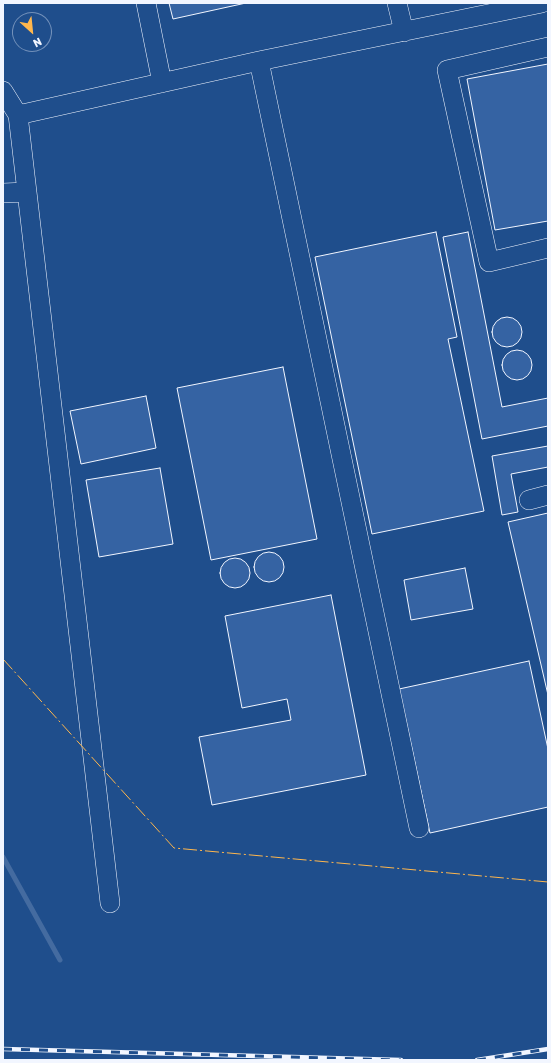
<!DOCTYPE html>
<html>
<head>
<meta charset="utf-8">
<style>
	body { margin:0 }
	#map { position:relative; width:551px; height:1063px; overflow:hidden; background:#1f4e8c; font-family:Rubik,sans-serif }
	canvas { display:block }
	.frame { position:absolute; inset:0; border:4px solid #f2f6ff; pointer-events:none }
	.north { position:absolute; left:12px; top:12px; width:40px; height:40px; box-sizing:border-box; background:#1f4e8c; border:1px solid #7391ba; border-radius:50%; rotate:153deg; font-size:11px; font-weight:700; line-height:16px; text-align:center; color:#f2f6ff }
	.north::after { content:''; display:block; margin:auto; width:14px; height:18px; background:#ffb74d; clip-path:polygon(50% 0,100% 100%,50% 72%,0 100%) }
</style>
</head>
<body>
<div id="map">
<canvas width="551" height="1063"></canvas>
<div class="frame"></div>
<div class="north">N</div>
</div>
<script>
const g = document.querySelector('canvas').getContext('2d');
g.lineJoin = 'round';
const shape = rows => new Path2D(rows.map(r => 'M' + r).join(''));
function stroke(path, color, width, dash) { g.strokeStyle = color; g.lineWidth = width; g.lineCap = dash ? 'butt' : 'round'; g.setLineDash(dash || []); g.stroke(path); }
function fillPath(path, color) { g.fillStyle = color; g.fill(path, 'evenodd'); }
stroke(shape([
	[3,857,60,960]
]), '#446ba0', 5);
const building = shape([
	[169,3,246,3,173,19,169,3],
	[548,64,548,221,495,230,467,79,548,64],
	[436,232,457,337,448,339,484,511,372,534,315,257,436,232],
	[468,232,502,407,548,398,548,426,482,439,443,237,468,232],
	'492 332a15 15 0 1 1 30 0a15 15 0 1 1-30 0Z',
	'502 365a15 15 0 1 1 30 0a15 15 0 1 1-30 0Z',
	[283,367,317,539,211,560,177,388,283,367],
	[146,396,156,448,81,464,70,411,146,396],
	[548,446,548,467,511,474,518,512,502,515,492,456,548,446],
	[160,468,173,544,99,557,86,480,160,468],
	[548,513,548,695,508,522,548,513],
	'254 567a15 15 0 1 1 30 0a15 15 0 1 1-30 0Z',
	'220 573a15 15 0 1 1 30 0a15 15 0 1 1-30 0Z',
	[465,568,473,609,411,620,404,580,465,568],
	[331,595,366,775,212,805,199,737,291,720,287,699,242,708,225,616,331,595],
	[529,661,548,749,548,807,430,833,399,689,529,661]
]);
fillPath(building, '#3563a3');
stroke(building, '#f2f6ff', 1);
const minor = shape([
	[146,3,162,83],
	[397,3,404,32],
	[548,47,447,70,489,262,548,248],
	[259,61,419,828],
	[3,91,18,115,110,903],
	[18,115,259,61,542,3],
	[3,193,27,192],
	[529,500,548,495]
]);
stroke(minor, '#f2f6ff', 20);
stroke(minor, '#1f4e8c', 19);
const rail = shape([
	[3,1049,401,1060],
	[477,1060,548,1049]
]);
stroke(rail, '#f2f6ff', 4.5);
stroke(rail, '#1f4e8c', 3, [9]);
stroke(shape([
	[3,659,174,848,548,882]
]), '#ffb74d', 1, [14, 3, 2, 3]);
</script>
</body>
</html>
